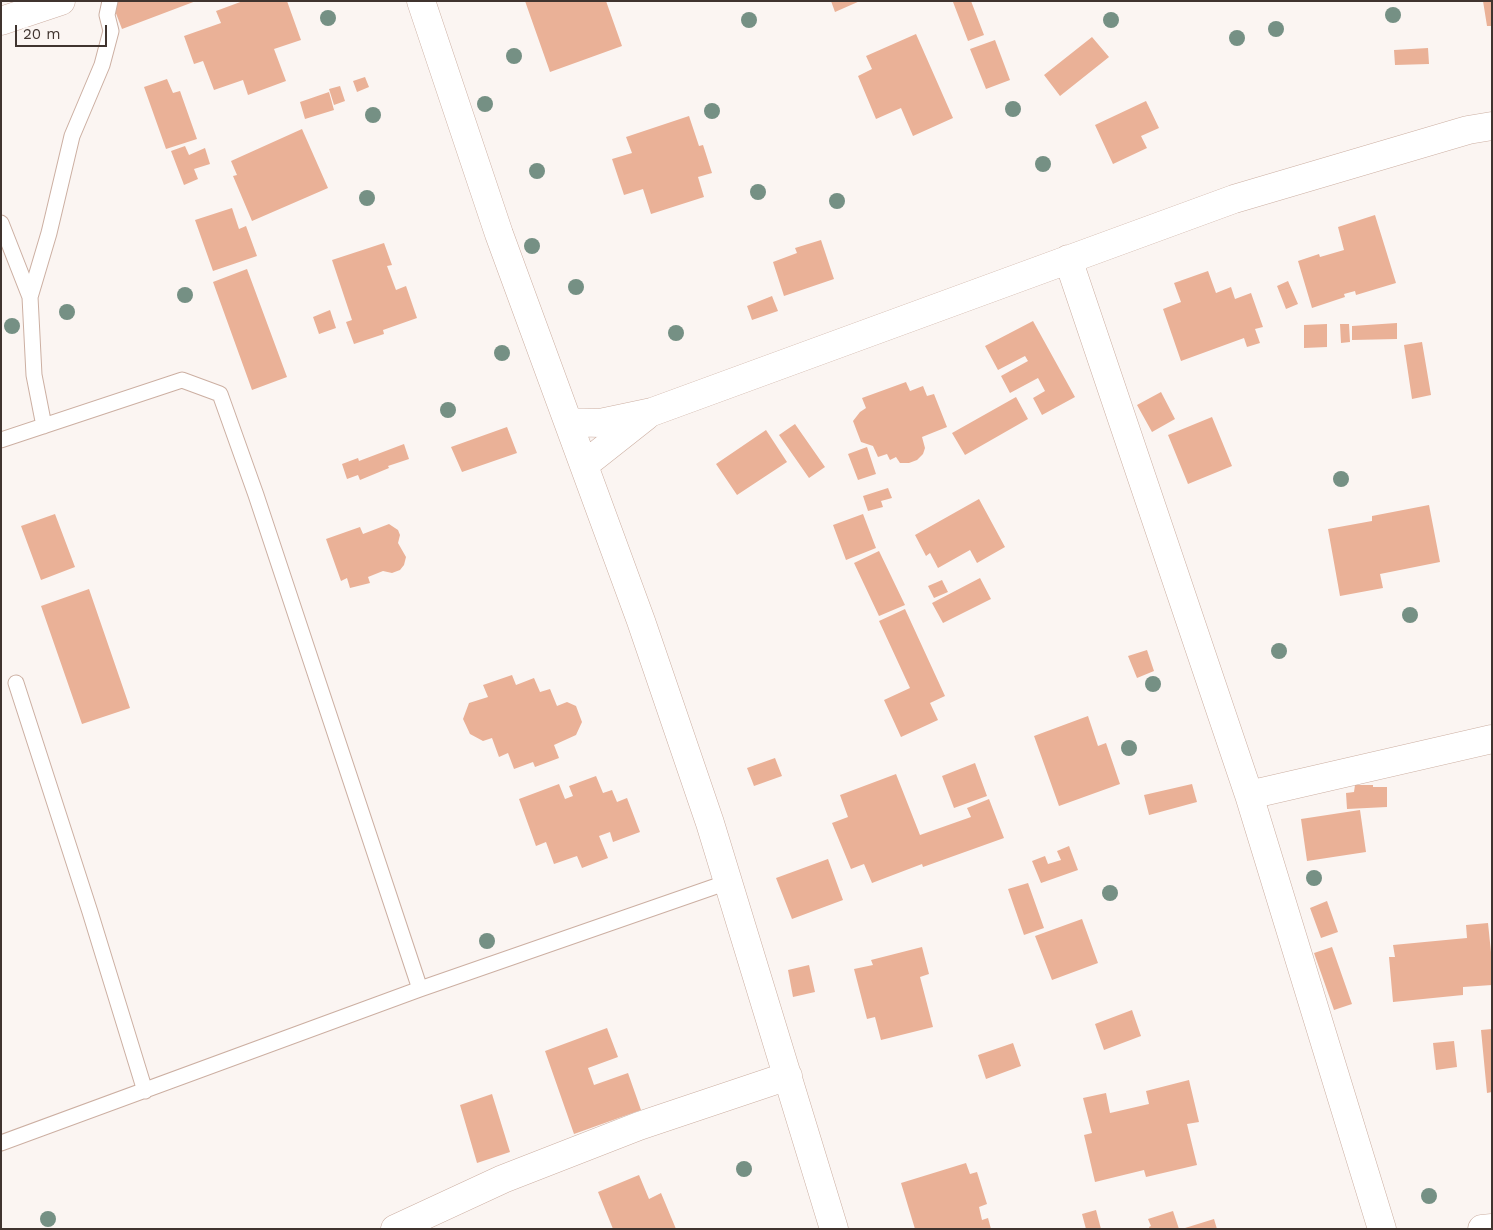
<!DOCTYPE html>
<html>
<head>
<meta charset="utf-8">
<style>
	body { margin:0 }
	#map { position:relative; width:1493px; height:1230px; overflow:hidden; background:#fbf5f2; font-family:"Work Sans",sans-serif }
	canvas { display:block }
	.frame { position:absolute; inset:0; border:2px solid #40342f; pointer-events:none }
	.scale { position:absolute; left:15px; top:25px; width:92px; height:22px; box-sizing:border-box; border:2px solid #40342f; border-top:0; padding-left:6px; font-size:15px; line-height:18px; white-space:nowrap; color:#40342f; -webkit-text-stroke:4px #fbf5f2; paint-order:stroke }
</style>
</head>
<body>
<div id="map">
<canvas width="1493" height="1230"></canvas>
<div class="frame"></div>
<div class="scale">20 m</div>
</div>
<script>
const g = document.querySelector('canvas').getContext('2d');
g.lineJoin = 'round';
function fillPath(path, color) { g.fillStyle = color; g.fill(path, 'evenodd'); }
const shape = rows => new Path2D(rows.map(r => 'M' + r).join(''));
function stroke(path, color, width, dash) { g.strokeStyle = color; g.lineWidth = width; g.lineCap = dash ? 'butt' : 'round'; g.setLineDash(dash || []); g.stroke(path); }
fillPath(shape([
	[118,1,196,1,122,29,112,3],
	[243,1,287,1,301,40,274,49,286,81,248,95,243,80,214,90,203,61,194,64,184,36,221,23,216,11],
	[525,1,606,1,622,46,550,72],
	[831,1,860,1,835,12],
	[956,1,971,1,984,35,968,41,953,2],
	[1483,1,1492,1,1492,26,1487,26],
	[916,34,953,118,913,136,901,108,876,119,858,76,872,69,866,56],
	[1092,37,1109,57,1060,96,1044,75],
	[995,40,1010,80,986,89,970,49],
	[1428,48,1429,64,1395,65,1394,50],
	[365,77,369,87,357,92,353,81],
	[167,79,173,93,180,91,197,139,166,149,144,87],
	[340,86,345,101,334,105,329,89],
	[329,92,334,110,305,119,300,102],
	[1146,101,1159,128,1141,136,1147,148,1113,164,1095,125],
	[689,116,699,146,703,145,712,173,698,177,704,197,651,214,643,189,624,195,612,159,632,153,626,137],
	[302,129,328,188,252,221,233,176,237,175,231,161],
	[185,146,189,155,205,148,210,164,194,169,198,179,184,185,171,151],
	[232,208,239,229,246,226,257,256,213,271,195,220],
	[1375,215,1396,283,1356,295,1355,291,1344,294,1345,297,1312,308,1298,261,1319,254,1320,257,1344,250,1338,227],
	[821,240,834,279,784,296,773,262,797,253,795,248],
	[384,243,392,265,387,266,396,290,406,286,417,318,383,330,384,334,354,344,346,322,352,320,332,260],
	[247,269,287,377,252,390,213,282],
	[1208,271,1216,293,1231,287,1235,299,1251,293,1263,327,1255,329,1260,343,1247,347,1244,338,1181,361,1163,309,1181,302,1174,283],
	[1288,281,1298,304,1286,309,1277,286],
	[772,296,778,311,752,320,747,306],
	[330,310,336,328,319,334,313,317],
	[1033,321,1075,397,1042,415,1033,398,1045,391,1038,378,1010,393,1001,376,1028,361,1025,356,998,370,985,346],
	[1397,323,1397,339,1352,340,1352,326],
	[1327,324,1327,347,1304,348,1304,325],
	[1340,324,1349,324,1350,342,1341,343],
	[1422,342,1431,395,1412,399,1404,345],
	[906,382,910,391,923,386,927,396,934,394,947,427,922,437,925,448,923,454,917,460,909,463,900,463,896,457,890,460,887,454,878,457,873,446,861,442,853,421,860,412,866,408,862,398],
	[1161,392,1175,419,1152,432,1137,405],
	[1016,397,1028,419,965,455,952,433],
	[1212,417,1232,466,1188,484,1168,435],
	[795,424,825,467,809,478,779,435],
	[507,427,517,453,462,472,451,447],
	[766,430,787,462,737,495,716,464],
	[404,444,409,459,388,466,389,468,360,480,358,475,347,479,342,464,358,458,359,461],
	[867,447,876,474,858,480,848,454],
	[888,488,892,498,881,501,883,507,868,511,863,496],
	[979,499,1005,547,977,563,970,550,938,568,930,553,926,556,915,535],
	[1429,505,1440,562,1380,574,1383,588,1340,596,1328,529,1372,521,1372,516],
	[55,514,75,567,41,580,21,526],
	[863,514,876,548,846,560,833,525],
	[389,524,398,530,400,535,398,543,406,557,404,565,400,570,392,573,383,571,368,577,370,583,350,588,347,578,341,581,326,539,360,527,363,534],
	[879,551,905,605,879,616,854,563],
	[980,578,991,599,943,623,932,603],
	[942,580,948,592,934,598,928,586],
	[89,589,130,708,82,724,41,606],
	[905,609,945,696,930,703,938,720,901,737,884,700,910,688,879,621],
	[1147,650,1154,671,1137,678,1128,656],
	[512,675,516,685,534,678,540,692,550,689,557,706,567,702,576,706,582,722,576,735,554,745,559,758,535,767,533,762,514,769,508,753,499,757,492,738,483,741,470,734,463,719,469,703,488,697,483,685],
	[1088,716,1098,746,1106,743,1120,784,1059,806,1034,736],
	[775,758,782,776,754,786,747,768],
	[975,763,987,796,954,808,942,776],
	[896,774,920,835,971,817,967,808,989,799,1004,838,923,867,922,864,872,883,864,864,851,869,832,823,848,817,840,795],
	[596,776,603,793,612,790,617,802,627,798,640,832,613,842,610,832,599,836,608,858,582,868,577,856,554,864,546,842,536,846,519,799,559,784,565,799,573,796,569,786],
	[1192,784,1197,802,1149,815,1144,795],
	[1355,785,1373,785,1373,787,1387,787,1387,807,1347,809,1346,793,1354,792],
	[1360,810,1366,852,1307,861,1301,819],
	[1069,846,1078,870,1041,883,1032,861,1045,856,1048,864,1061,860,1057,851],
	[828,859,843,900,792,919,776,878],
	[1028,883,1044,928,1024,935,1008,889],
	[1327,901,1338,932,1321,938,1310,908],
	[1082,919,1098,963,1052,980,1035,936],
	[1488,923,1492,962,1492,985,1463,987,1463,995,1393,1002,1389,957,1395,957,1393,945,1467,938,1466,925],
	[922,947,929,974,920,977,933,1027,881,1040,875,1017,867,1019,854,969,873,965,871,960],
	[1332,947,1352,1004,1334,1010,1314,953],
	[809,965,815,992,793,997,788,970],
	[1132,1010,1141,1036,1104,1050,1095,1024],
	[607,1028,618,1057,588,1068,594,1085,628,1073,641,1110,574,1134,545,1051],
	[1492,1029,1492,1092,1487,1093,1481,1030],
	[1454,1041,1457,1067,1436,1070,1433,1043],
	[1013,1043,1021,1066,986,1079,978,1055],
	[1189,1080,1199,1122,1187,1124,1197,1165,1146,1177,1144,1170,1095,1182,1084,1135,1092,1133,1083,1098,1106,1093,1110,1113,1149,1104,1146,1091],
	[492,1094,510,1152,477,1163,460,1105],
	[966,1163,970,1174,977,1172,987,1204,979,1207,982,1220,988,1218,991,1229,915,1229,901,1183],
	[639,1175,649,1199,661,1193,676,1229,613,1229,598,1192],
	[1096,1210,1101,1229,1086,1229,1082,1214],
	[1173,1211,1179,1229,1150,1229,1149,1227,1151,1226,1148,1219],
	[1214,1219,1217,1229,1185,1229,1185,1228]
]), '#eab197');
const service = shape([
	[1,223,30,297],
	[44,426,34,375,30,297,49,233,72,136,102,65,111,31,107,15,110,1],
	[1,440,182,380,220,394,256,495,420,989],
	[16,683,90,912,145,1091],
	[1,1143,420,989,728,882]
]);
const minor = shape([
	[421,1,499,234,641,621,710,823,834,1229],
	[1,21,61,1],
	[1068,259,1249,795,1382,1229],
	[568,422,600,423,652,412,1234,199,1468,130,1492,126],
	[584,465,646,416],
	[1249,795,1492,739],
	[395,1229,503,1179,639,1126,788,1076],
	[1482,1229,1492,1228]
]);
stroke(service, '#ccafa2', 17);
stroke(minor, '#ccafa2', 29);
stroke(service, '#fff', 15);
stroke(minor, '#fff', 28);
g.fillStyle = '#759084';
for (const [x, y] of [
	[1393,15],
	[328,18],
	[749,20],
	[1111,20],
	[1276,29],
	[1237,38],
	[514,56],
	[485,104],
	[1013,109],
	[712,111],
	[373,115],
	[1043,164],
	[537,171],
	[758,192],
	[367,198],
	[837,201],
	[532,246],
	[576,287],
	[185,295],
	[67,312],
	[12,326],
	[676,333],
	[502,353],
	[448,410],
	[1341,479],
	[1410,615],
	[1279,651],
	[1153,684],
	[1129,748],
	[1314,878],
	[1110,893],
	[487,941],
	[744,1169],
	[1429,1196],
	[48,1219]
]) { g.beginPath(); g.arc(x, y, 8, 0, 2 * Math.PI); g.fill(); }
</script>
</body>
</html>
